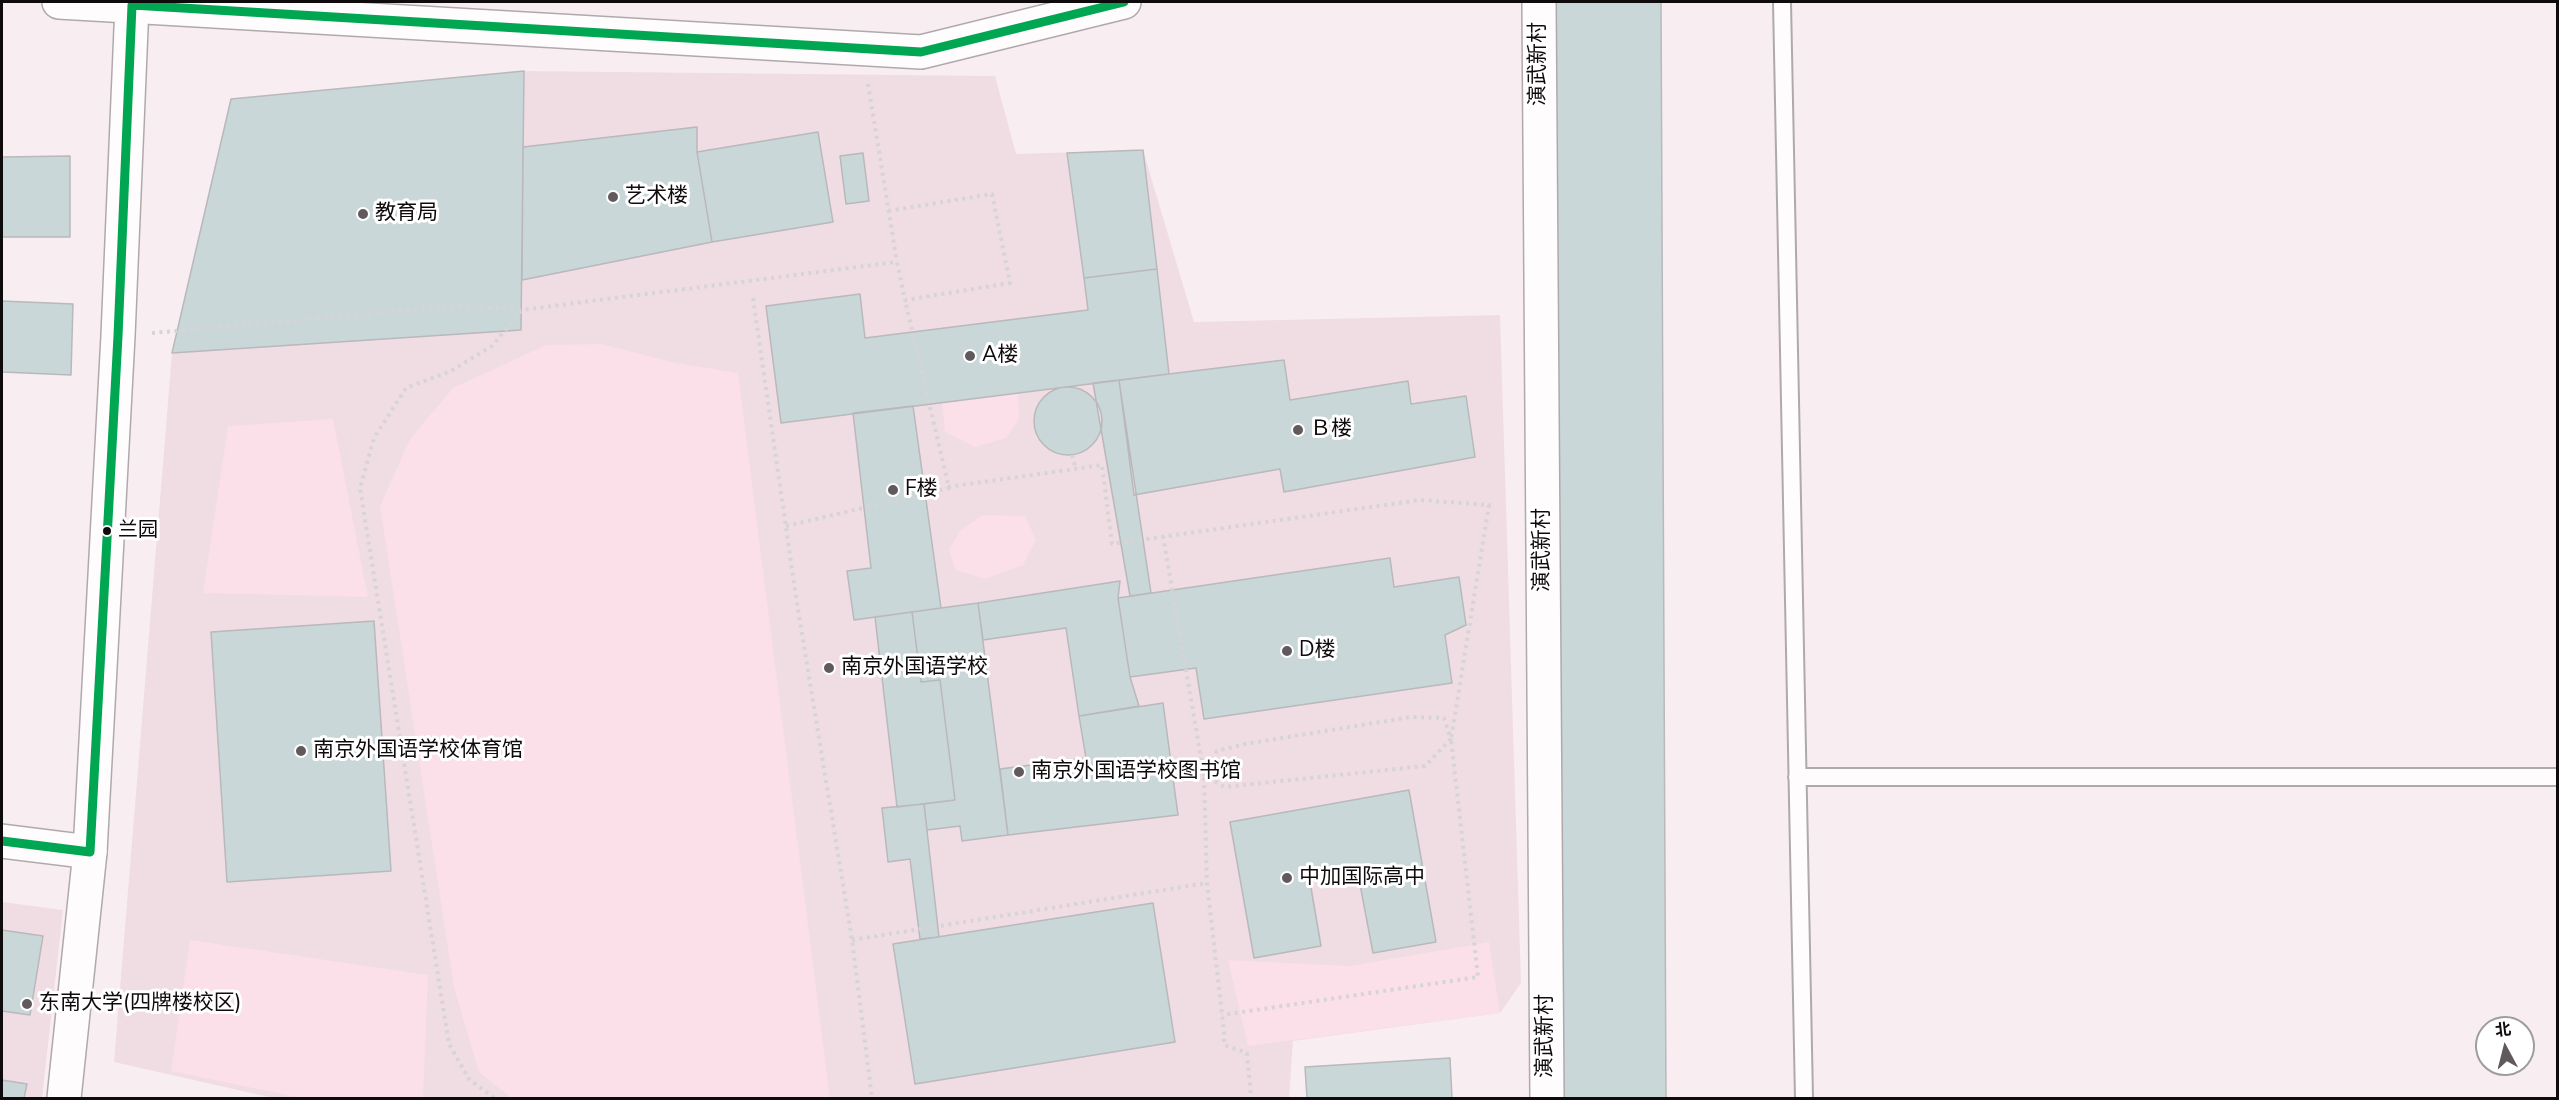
<!DOCTYPE html>
<html>
<head>
<meta charset="utf-8">
<style>
	body { margin:0 }
	#map { position:relative; width:2559px; height:1100px; overflow:hidden; background:#f8eef1; font-family:"Nunito Sans","Noto Sans SC",sans-serif }
	canvas { display:block }
	.frame { position:absolute; inset:0; border:3px solid #0f0a0b; pointer-events:none }
	.north { position:absolute; left:2475px; top:1016px; width:60px; height:60px; box-sizing:border-box; background:#fff; border:2px solid #9f9d9d; border-radius:50%; rotate:353deg; font-size:16px; font-weight:700; line-height:24px; text-align:center; color:#0f0a0b }
	.north::after { content:''; display:block; margin:auto; width:21px; height:27px; background:#615a5c; clip-path:polygon(50% 0,100% 100%,50% 72%,0 100%) }
</style>
</head>
<body>
<div id="map">
<canvas width="2559" height="1100"></canvas>
<div class="frame"></div>
<div class="north">北</div>
</div>
<script>
const g = document.querySelector('canvas').getContext('2d');
g.lineJoin = 'round';
function fillPath(path, color) { g.fillStyle = color; g.fill(path, 'evenodd'); }
const shape = rows => new Path2D(rows.map(r => 'M' + r).join(''));
function stroke(path, color, width, dash) { g.strokeStyle = color; g.lineWidth = width; g.lineCap = dash ? 'butt' : 'round'; g.setLineDash(dash || []); g.stroke(path); }
function drawText(font, color, halo, rows, align = 'center') {
  g.font = font + ' "Nunito Sans","Noto Sans SC",sans-serif'; g.lineWidth = 6; g.setLineDash([]); g.textBaseline = 'middle'; g.strokeStyle = halo; g.fillStyle = color; for (const [text, x, y, turn = 0] of rows) {
    g.save(); g.translate(x, y); g.rotate((+turn || 0) * Math.PI / 180); g.textAlign = isNaN(turn) ? turn : align; if (halo) g.strokeText(text, 0, 0); g.fillText(text, 0, 0); g.restore();
  }
}
fillPath(shape([
	[524,71,995,76,1016,154,1143,150,1194,322,1500,315,1521,983,1500,1013,1293,1041,1289,1098,273,1098,114,1062,172,353,521,330],
	[2,902,63,910,42,1098,2,1098]
]), '#f0dde3');
fillPath(shape([
	[601,344,676,363,738,373,830,1098,511,1098,479,1072,454,988,380,506,410,439,453,388,546,345],
	[1018,392,1019,419,1006,438,975,447,945,432,942,402],
	[333,419,368,597,203,593,228,426],
	[982,515,1025,516,1036,540,1023,565,985,579,955,570,949,549,960,531],
	[190,940,428,975,423,1098,301,1098,171,1071],
	[1489,942,1500,1013,1248,1046,1228,960,1350,966]
]), '#fbdfe9');
const building = shape([
	[1539,2,1661,2,1666,1098,1547,1098,1539,2],
	[524,71,521,330,172,353,231,99,524,71],
	[697,127,697,152,712,242,522,280,523,147,697,127],
	[818,132,833,222,712,242,697,152,818,132],
	[1143,150,1157,269,1084,278,1067,153,1143,150],
	[863,153,869,201,846,204,840,156,863,153],
	[70,156,70,237,2,237,2,157,70,156],
	[1157,269,1169,374,781,423,766,306,860,294,865,338,1088,310,1084,278,1157,269],
	[2,301,73,304,71,375,2,372,2,301],
	[1284,360,1290,400,1408,381,1411,404,1466,396,1475,457,1284,492,1280,469,1134,495,1119,380,1284,360],
	[1119,380,1151,593,1130,596,1093,383,1119,380],
	'1034 421a34 34 0 1 1 68 0a34 34 0 1 1-68 0Z',
	[913,406,941,608,854,620,847,571,871,568,853,413,913,406],
	[1390,558,1394,587,1459,577,1466,625,1445,635,1452,683,1204,719,1196,668,1130,677,1118,598,1390,558],
	[1120,581,1118,598,1130,677,1139,706,1079,716,1066,628,983,640,978,603,1120,581],
	[978,603,1008,835,962,841,960,826,927,830,924,804,955,800,940,680,921,682,912,612,978,603],
	[912,612,921,682,940,680,955,800,897,807,875,617,912,612],
	[374,621,391,871,227,882,211,632,374,621],
	[1163,703,1178,815,1008,835,1000,769,1086,758,1079,716,1163,703],
	[1409,790,1436,942,1373,953,1358,874,1310,882,1321,946,1254,958,1230,822,1409,790],
	[924,804,939,937,920,939,910,859,888,862,882,808,924,804],
	[1153,903,1175,1042,915,1084,893,944,1153,903],
	[2,930,43,936,30,1015,2,1011,2,930],
	[1450,1058,1452,1098,1307,1098,1305,1067,1450,1058],
	[2,1080,27,1084,24,1098,2,1098,2,1080]
]);
fillPath(building, '#c9d7d9');
stroke(building, '#b9b8ba', 1.5);
const lane = shape([
	[1782,2,1804,1098],
	[1797,777,2558,777]
]);
const street = shape([
	[1539,2,1547,1098],
	[64,1098,90,852]
]);
const primary = shape([
	[59,2,921,52,1124,2],
	[2,841,90,852,118,336,132,5]
]);
stroke(lane, '#b0a9ac', 20);
stroke(street, '#b0a9ac', 36);
stroke(primary, '#b0a9ac', 36);
stroke(shape([
	[868,84,897,262],
	[753,298,796,597,852,940,872,1098],
	[152,333,459,306,521,310,897,262,905,300,1010,283,992,194,888,211],
	[1072,455,1076,469],
	[948,487,1102,465,1112,544,1420,500,1489,505,1451,739,1478,977,1222,1015],
	[786,526,949,488,905,300],
	[1163,536,1204,775,1224,787,1425,766,1451,739,1444,718,1411,717,1245,744,1217,751,1204,775,1207,883,1224,1032,1224,1045,1247,1053,1251,1098],
	[852,940,1207,883],
	[494,1098,469,1079,449,1044,360,488,374,438,406,388,451,371,492,346,521,311]
]), '#d7d4d5', 4, [3, 4.5]);
stroke(lane, '#fefcfd', 16);
stroke(street, '#fefcfd', 33);
stroke(primary, '#fefcfd', 33);
stroke(shape([
	[2,841,90,852,118,336,132,5,921,52,1124,2]
]), '#00a651', 9);
for (const [x, y, r, color] of [
	[613,197,6,"#615a5c"],
	[363,214,6,"#615a5c"],
	[970,356,6,"#615a5c"],
	[1298,430,6,"#615a5c"],
	[893,490,6,"#615a5c"],
	[107,531,5,"#0f0a0b"],
	[1287,651,6,"#615a5c"],
	[829,668,6,"#615a5c"],
	[301,751,6,"#615a5c"],
	[1019,772,6,"#615a5c"],
	[1287,878,6,"#615a5c"],
	[27,1004,6,"#615a5c"]
]) { const dot = new Path2D(); dot.arc(x, y, r, 0, 2 * Math.PI); g.fillStyle = color; g.fill(dot); stroke(dot, '#fff', 2); }
drawText('20px', '#0f0a0b', '#fff', [
	["兰园",118,531]
], 'left');
drawText('21px', '#0f0a0b', '#fff', [
	["演武新村",1539,64,-90],
	["演武新村",1543,550,-90],
	["演武新村",1546,1036,-90]
]);
drawText('21px', '#0f0a0b', '#fff', [
	["艺术楼",625,197],
	["教育局",375,214],
	["A楼",982,356],
	["Ｂ楼",1310,430],
	["F楼",905,490],
	["D楼",1299,651],
	["南京外国语学校",841,668],
	["南京外国语学校体育馆",313,751],
	["南京外国语学校图书馆",1031,772],
	["中加国际高中",1299,878],
	["东南大学(四牌楼校区)",39,1004]
], 'left');
</script>
</body>
</html>
